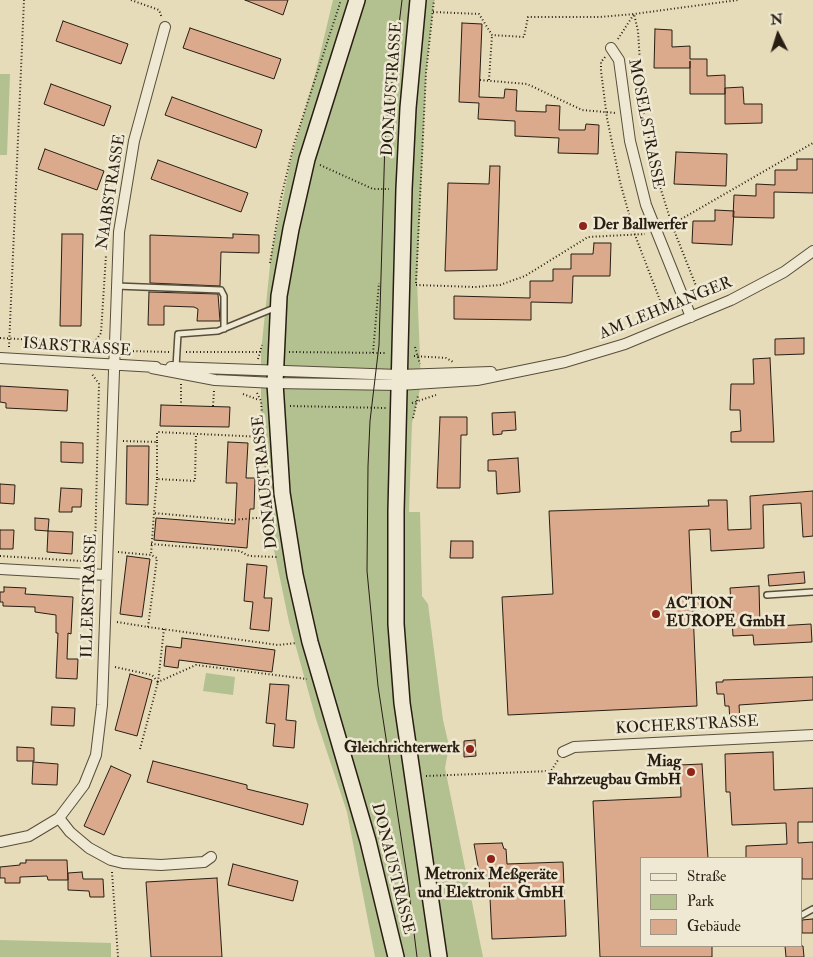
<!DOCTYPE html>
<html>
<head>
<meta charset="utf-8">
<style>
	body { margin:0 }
	#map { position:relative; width:813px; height:957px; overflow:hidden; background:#e6dcb9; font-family:"IM FELL Double Pica",serif }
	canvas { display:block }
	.legend { position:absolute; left:640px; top:857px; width:162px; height:90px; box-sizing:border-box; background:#efe8d2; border:1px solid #a09786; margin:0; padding:6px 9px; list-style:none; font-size:15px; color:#291e13 }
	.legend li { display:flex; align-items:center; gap:10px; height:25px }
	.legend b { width:25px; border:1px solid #a09786 }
	.north { position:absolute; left:753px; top:10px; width:50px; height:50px; -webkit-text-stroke:4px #efe8d2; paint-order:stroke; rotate:355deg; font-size:14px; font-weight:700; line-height:20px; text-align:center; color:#291e13 }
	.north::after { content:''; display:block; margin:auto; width:18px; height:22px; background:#291e13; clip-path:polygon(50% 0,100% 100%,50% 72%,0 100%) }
</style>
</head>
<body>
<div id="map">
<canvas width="813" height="957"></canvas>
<ul class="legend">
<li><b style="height:6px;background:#efe8d2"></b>Straße</li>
<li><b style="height:14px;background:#b3c090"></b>Park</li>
<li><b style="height:14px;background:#dba98c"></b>Gebäude</li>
</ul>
<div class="north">N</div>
</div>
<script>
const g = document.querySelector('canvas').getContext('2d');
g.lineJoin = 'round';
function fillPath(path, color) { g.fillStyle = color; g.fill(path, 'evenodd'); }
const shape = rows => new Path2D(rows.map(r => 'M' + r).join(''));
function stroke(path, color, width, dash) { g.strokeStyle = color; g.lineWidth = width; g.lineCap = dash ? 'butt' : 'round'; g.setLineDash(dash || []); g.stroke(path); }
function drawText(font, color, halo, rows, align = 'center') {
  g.font = font + ' "IM FELL Double Pica",serif'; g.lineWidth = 5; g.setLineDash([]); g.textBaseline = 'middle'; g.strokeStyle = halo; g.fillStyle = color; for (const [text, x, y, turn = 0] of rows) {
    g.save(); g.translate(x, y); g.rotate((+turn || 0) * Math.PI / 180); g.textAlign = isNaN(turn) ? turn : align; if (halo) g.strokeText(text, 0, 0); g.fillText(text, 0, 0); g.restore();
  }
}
fillPath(shape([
	[333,0,434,0,426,73,417,280,421,385,412,423,409,512,420,512,422,596,428,604,443,720,449,746,445,768,483,957,375,957,347,812,316,719,289,622,268,521,261,401,261,352,271,256,292,155,316,71],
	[0,74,10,74,7,155,0,155],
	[206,673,235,677,233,695,203,691],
	[0,940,111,943,111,957,0,957]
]), '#b3c090');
const building = shape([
	[245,0,288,0,283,15,245,0],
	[63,21,128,44,121,64,56,41,63,21],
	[462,23,482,24,479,97,504,98,505,89,517,90,516,111,546,112,546,105,560,106,559,130,585,130,586,124,599,125,598,154,558,153,559,138,515,136,515,121,478,119,479,103,459,102,462,23],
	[190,28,281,59,274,79,183,48,190,28],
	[655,29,672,30,672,47,690,46,690,59,707,59,707,76,725,75,725,88,743,87,744,104,762,104,762,123,725,124,725,88,725,94,690,94,690,61,690,68,654,68,655,29],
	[51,84,111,106,104,126,44,104,51,84],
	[172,97,262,130,256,148,165,115,172,97],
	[45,149,104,171,97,190,38,169,45,149],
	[676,152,727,154,726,186,674,184,676,152],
	[797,159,813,159,813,193,774,192,774,218,733,217,734,195,756,196,756,184,775,185,775,170,797,170,797,159],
	[158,160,248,193,241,212,151,179,158,160],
	[490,166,500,166,497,270,445,271,448,183,489,184,490,166],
	[715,210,734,211,732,245,692,243,693,221,715,221,715,210],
	[62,234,83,234,81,326,60,326,62,234],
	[233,234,259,235,259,253,221,252,220,286,150,283,150,235,233,238,233,234],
	[594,243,611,243,610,276,573,276,572,303,531,302,531,320,454,319,454,296,530,298,530,281,553,281,553,269,571,269,571,254,593,254,594,243],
	[149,292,218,294,220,321,197,321,198,309,194,307,164,306,164,325,148,325,149,292],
	[804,338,804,354,775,355,775,339,804,338],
	[770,358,774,442,731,442,731,432,741,431,740,410,730,410,731,384,754,384,753,359,770,358],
	[0,386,68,390,67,411,6,408,6,403,0,402,0,386],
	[161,405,230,407,229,427,160,426,161,405],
	[515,412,516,430,502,431,502,434,493,435,492,413,515,412],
	[440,417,467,417,467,435,461,435,460,488,437,488,440,417],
	[61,442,83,443,83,463,61,462,61,442],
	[228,442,248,443,246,478,255,478,254,509,250,509,247,548,154,540,156,518,235,524,237,483,226,483,228,442],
	[127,446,149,446,148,505,126,504,127,446],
	[518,458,520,492,497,494,496,471,488,471,488,460,518,458],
	[0,484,15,485,14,504,0,503,0,484],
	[61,488,82,489,81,507,72,507,72,512,59,512,61,488],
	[813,491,813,536,803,537,801,503,763,505,764,548,711,551,710,529,689,530,692,600,719,599,720,607,693,610,697,706,508,715,502,597,553,594,549,511,709,506,708,500,727,500,728,530,751,529,750,496,813,491],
	[35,518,49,519,48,531,35,530,35,518],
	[0,530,14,530,13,549,0,549,0,530],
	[48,531,73,532,72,554,47,552,48,531],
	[451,541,473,541,473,558,450,558,451,541],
	[127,556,150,559,142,617,120,614,127,556],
	[247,564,267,566,264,598,272,598,269,631,250,629,253,602,244,601,247,564],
	[804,572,805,583,769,586,768,575,804,572],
	[759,586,760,627,811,624,812,642,754,645,753,635,733,636,730,588,759,586],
	[4,587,26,588,25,594,73,597,71,634,68,633,67,659,78,659,77,679,56,678,58,633,56,633,56,615,35,612,35,607,3,606,3,602,0,602,0,592,4,592,4,587],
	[182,638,275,650,272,672,179,660,178,668,164,666,166,646,181,648,182,638],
	[130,674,152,680,137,736,115,730,130,674],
	[813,677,813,700,739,705,740,721,730,721,729,706,725,706,724,694,717,694,716,682,723,682,723,680,813,677],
	[270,684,289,685,286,720,296,721,294,748,273,746,275,724,266,723,270,684],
	[52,707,75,708,74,726,51,725,52,707],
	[475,740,476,756,464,757,464,741,475,740],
	[17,747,34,748,34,761,17,761,17,747],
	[773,752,774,790,813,788,813,822,798,822,798,843,813,842,813,879,802,879,802,858,746,858,746,846,787,844,786,823,732,825,730,792,726,792,725,754,773,752],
	[153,761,247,785,247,789,308,804,303,825,147,782,153,761],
	[33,762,58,764,57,785,32,784,33,762],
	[702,764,708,858,642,858,642,946,712,946,712,957,600,957,593,801,681,797,680,765,702,764],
	[111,766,131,775,104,835,84,826,111,766],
	[502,843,504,849,506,849,507,864,563,862,566,936,492,939,489,877,480,877,474,844,502,843],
	[26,860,67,860,68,880,48,880,47,876,20,877,20,883,5,883,5,878,0,878,0,867,20,865,20,863,26,863,26,860],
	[233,864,298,881,293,901,228,885,233,864],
	[82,872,83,879,103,879,104,897,90,897,89,891,68,890,68,873,82,872],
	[217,878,222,957,151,957,146,882,217,878],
	[813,919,813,933,802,933,802,920,813,919],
	[785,946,803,946,804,957,786,957,785,946]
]);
fillPath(building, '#dba98c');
stroke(building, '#291e13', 1);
const service = shape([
	[116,286,221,290,224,296,224,329],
	[176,367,178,334,218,331,277,307],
	[767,595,813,592],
	[802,915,813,909]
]);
const minor = shape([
	[611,48,619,60,630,141,646,205,691,317],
	[0,358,156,367],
	[171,367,399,375,491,372],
	[152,368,215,380,275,383,399,385,477,380,565,362,625,344,731,300,784,272,813,251],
	[0,569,106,575],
	[563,752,574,747,813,735],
	[59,818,70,832,89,848,111,860,123,863,161,865,204,862,211,857],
	[0,842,29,836,59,818,84,785,96,755,102,705,119,232,134,141,165,27]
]);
const secondary = shape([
	[357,0,307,159,291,229,279,296,275,383,282,493,295,575,310,642,368,841,396,957],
	[418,0,408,108,404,189,396,511,396,624,402,703,439,957]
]);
stroke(service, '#584e3c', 8);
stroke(minor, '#584e3c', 12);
stroke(secondary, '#291e13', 18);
stroke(shape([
	[131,0,159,10,162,18],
	[433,12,479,14,492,35,524,37,528,17,600,17,634,14,638,31,643,110,657,177,672,225,700,296],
	[618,39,634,14,738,0],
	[605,57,601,62,601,71,607,118,620,182,635,235,663,308],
	[480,80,527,84,582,110,616,113],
	[489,80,492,35],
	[320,165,373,189,389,189],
	[666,228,813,143],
	[270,263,281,198,294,144,341,0],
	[416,283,426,73,434,0],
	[416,285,475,287,500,285,525,276,588,237,645,234],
	[0,338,94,343,101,333,106,255],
	[9,347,24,0],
	[415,347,420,364],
	[126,351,169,352],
	[186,352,262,352],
	[289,352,387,353],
	[373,353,379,283],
	[414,356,446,358,453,362],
	[258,359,262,345],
	[257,393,261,401,266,472],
	[243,394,259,400],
	[412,403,436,395],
	[181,406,181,384],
	[213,406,214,391],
	[290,406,386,408],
	[413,418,418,396],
	[123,441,157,442,157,432,263,437],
	[157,442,157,479,195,481,196,434],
	[157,479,154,513,231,520,270,517],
	[267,495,274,534],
	[151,544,240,551,249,556,278,557],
	[118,552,151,555,154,513],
	[0,556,81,561,91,557,95,551,99,384,92,374],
	[117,622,148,627,157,558,151,555],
	[148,627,278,645,296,643],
	[164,629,158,682,196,665,307,679],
	[115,667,152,675,158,682,140,749],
	[426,776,551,771,558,760],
	[112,872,118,957]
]), '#291e13', 2, [1, 2.5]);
stroke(service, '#efe8d2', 5);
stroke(minor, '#efe8d2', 10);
stroke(secondary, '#efe8d2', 15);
stroke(shape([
	[402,0,385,140,379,345,370,421,368,466,367,571,378,686,407,876,417,957]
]), '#291e13', 1);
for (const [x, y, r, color] of [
	[583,226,5,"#8f2418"],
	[656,614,5,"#8f2418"],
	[470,749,5,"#8f2418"],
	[691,772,5,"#8f2418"],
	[491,859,5,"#8f2418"]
]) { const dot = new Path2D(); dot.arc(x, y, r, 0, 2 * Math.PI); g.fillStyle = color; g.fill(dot); stroke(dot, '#efe8d2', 2); }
drawText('16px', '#291e13', '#efe8d2', [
	["DONAUSTRASSE",393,89,-86],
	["MOSELSTRASSE",645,124,79],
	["NAABSTRASSE",112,192,-81],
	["AM LEHMANGER",666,309,-22],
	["ISARSTRASSE",77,348,4],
	["DONAUSTRASSE",266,482,-96],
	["ILLERSTRASSE",90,596,-88],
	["KOCHERSTRASSE",687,726,-3],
	["DONAUSTRASSE",392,869,76]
]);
drawText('bold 16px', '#291e13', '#efe8d2', [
	["Der Ballwerfer",593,226],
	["ACTION",666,605],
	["EUROPE GmbH",666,623],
	["Gleichrichterwerk",460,749,"right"],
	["Miag",681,763,"right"],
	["Fahrzeugbau GmbH",681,781,"right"],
	["Metronix Meßgeräte",491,876,"center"],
	["und Elektronik GmbH",491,894,"center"]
], 'left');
</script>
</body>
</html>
